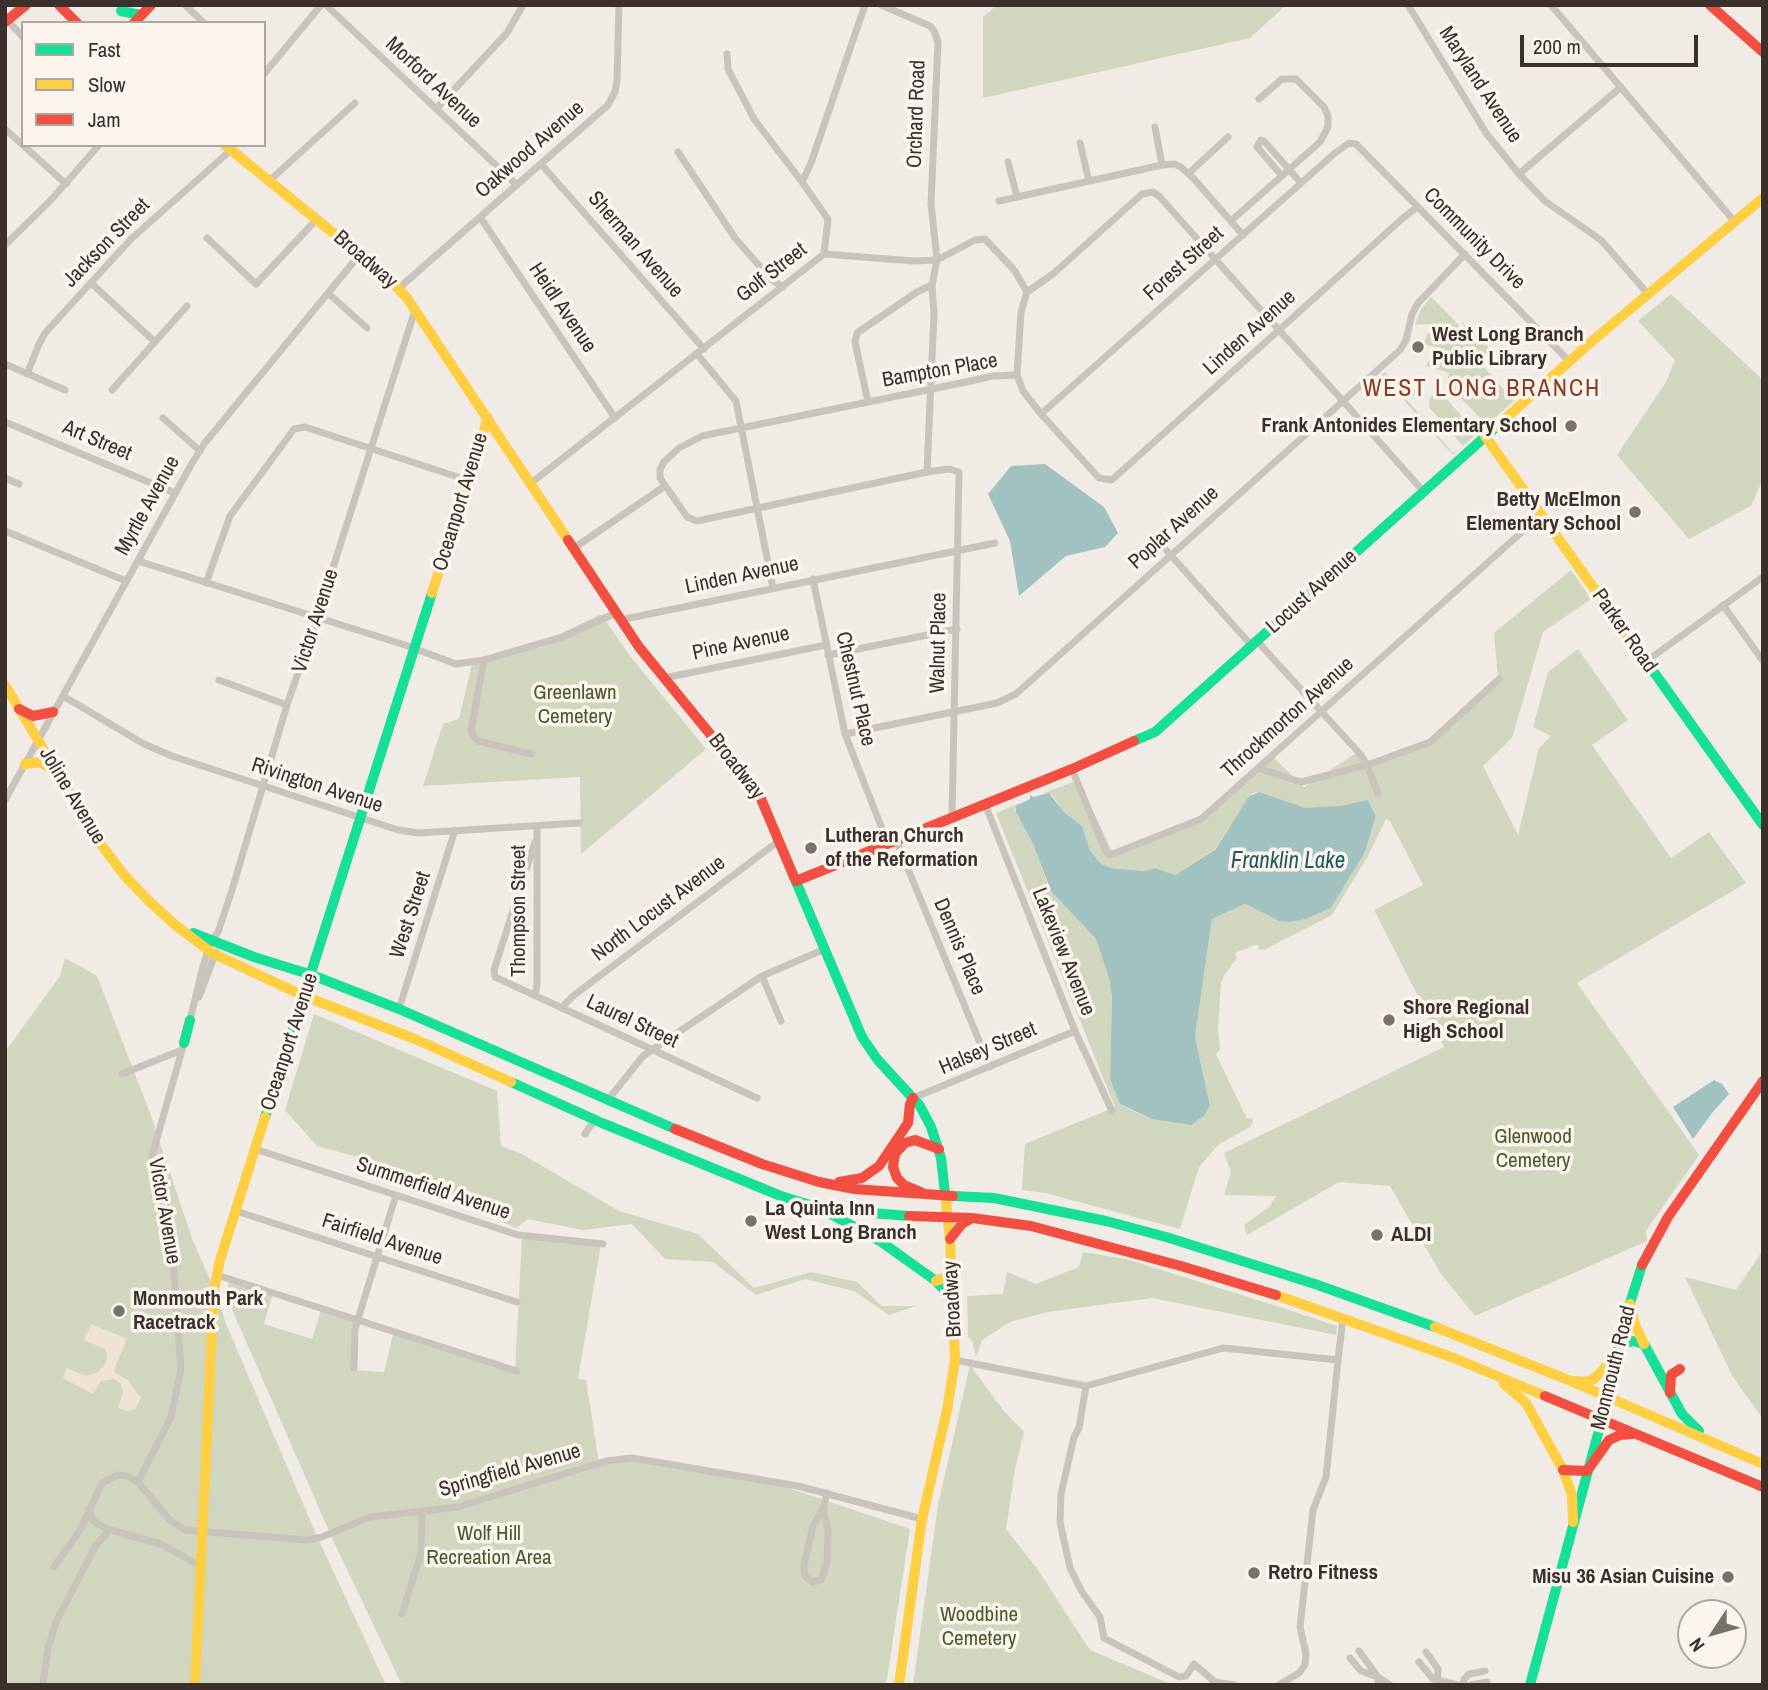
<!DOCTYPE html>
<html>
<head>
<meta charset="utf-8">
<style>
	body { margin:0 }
	#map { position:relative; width:1768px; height:1690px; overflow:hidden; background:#f0ebe5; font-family:"Archivo Narrow",sans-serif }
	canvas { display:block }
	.frame { position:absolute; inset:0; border:7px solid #3b302b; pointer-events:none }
	.legend { position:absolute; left:21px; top:21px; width:245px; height:126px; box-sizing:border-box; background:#fbf5ee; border:2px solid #aea6a0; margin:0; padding:9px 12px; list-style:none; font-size:21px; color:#3b302b }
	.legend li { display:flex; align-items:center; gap:14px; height:35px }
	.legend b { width:35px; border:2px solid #aea6a0 }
	.north { position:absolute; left:1677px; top:1599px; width:70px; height:70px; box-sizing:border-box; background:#fbf5ee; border:2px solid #aea6a0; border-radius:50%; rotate:234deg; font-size:19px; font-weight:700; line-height:28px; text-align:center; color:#3b302b }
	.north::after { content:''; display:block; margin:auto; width:24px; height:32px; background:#7a716c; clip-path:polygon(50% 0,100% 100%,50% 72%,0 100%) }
	.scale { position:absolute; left:1520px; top:35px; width:178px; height:32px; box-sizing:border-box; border:4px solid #3b302b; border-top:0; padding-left:9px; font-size:21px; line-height:24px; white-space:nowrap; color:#3b302b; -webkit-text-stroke:5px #fbf5ee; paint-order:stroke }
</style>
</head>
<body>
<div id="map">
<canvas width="1768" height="1690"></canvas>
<div class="frame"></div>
<ul class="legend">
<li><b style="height:9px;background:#16e098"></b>Fast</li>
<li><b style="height:9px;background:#ffcf43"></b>Slow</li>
<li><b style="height:9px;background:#f24e42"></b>Jam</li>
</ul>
<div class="north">N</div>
<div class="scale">200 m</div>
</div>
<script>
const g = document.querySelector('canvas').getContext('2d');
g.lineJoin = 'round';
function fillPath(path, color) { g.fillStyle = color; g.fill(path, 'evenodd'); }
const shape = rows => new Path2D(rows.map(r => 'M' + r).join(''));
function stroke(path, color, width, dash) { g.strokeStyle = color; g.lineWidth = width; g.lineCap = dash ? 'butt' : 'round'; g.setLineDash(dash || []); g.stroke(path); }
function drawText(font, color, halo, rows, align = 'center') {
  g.font = font + ' "Archivo Narrow",sans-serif'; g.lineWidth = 7; g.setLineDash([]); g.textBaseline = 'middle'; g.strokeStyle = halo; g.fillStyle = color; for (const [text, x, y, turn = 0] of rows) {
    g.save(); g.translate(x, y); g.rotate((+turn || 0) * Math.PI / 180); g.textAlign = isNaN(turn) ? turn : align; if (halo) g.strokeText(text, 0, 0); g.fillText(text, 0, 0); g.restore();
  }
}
fillPath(shape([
	[997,5,1284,5,1284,7,1250,38,983,98,983,17],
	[1434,293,1474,334,1477,333,1483,339,1490,350,1481,364,1514,401,1485,426,1479,421,1481,419,1447,384,1449,373,1426,366,1431,358,1435,359,1438,348,1424,344,1426,338,1427,334,1435,331,1427,324,1415,325,1420,311,1431,297,1458,324,1465,340,1469,337,1462,322],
	[1671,294,1763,380,1763,479,1751,506,1689,539,1617,455,1666,382,1675,360,1638,321],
	[1385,372,1401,388,1399,389,1405,395,1413,392,1413,389,1417,389,1418,393,1407,400,1453,453,1458,450,1453,455,1381,375],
	[1434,394,1444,396,1473,429,1474,436,1463,446,1429,407,1429,399],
	[1571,570,1591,599,1543,632,1512,738,1483,766,1518,835,1539,748,1551,736,1533,727,1548,672,1578,649,1628,720,1592,745,1671,858,1709,832,1746,883,1577,983,1699,1155,1646,1231,1647,1241,1475,1316,1441,1274,1390,1186,1339,1182,1247,1235,1244,1225,1269,1207,1276,1196,1224,1195,1231,1172,1224,1153,1444,1047,1374,910,1423,885,1390,821,1386,819,1368,856,1332,915,1266,949,1259,950,1258,945,1255,945,1235,953,1237,958,1224,976,1221,983,1218,1028,1220,1050,1216,1054,1247,1119,1252,1118,1253,1122,1250,1127,1218,1145,1199,1167,1180,1229,1045,1193,1022,1190,1025,1144,1115,1107,996,813,1020,803,1015,810,1033,844,1049,888,1096,939,1109,978,1112,998,1110,1079,1121,1105,1146,1117,1196,1122,1205,1114,1210,1103,1195,1037,1212,919,1245,904,1279,921,1290,922,1306,919,1331,908,1365,852,1376,816,1369,801,1328,808,1306,808,1259,792,1253,793,1248,797,1216,848,1175,875,1155,868,1144,871,1108,868,1096,860,1090,851,1082,826,1062,810,1053,796,1048,793,1039,795,1078,780,1113,853,1195,821,1272,756,1304,787,1358,752,1367,764,1425,742,1498,679,1494,633],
	[601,614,630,656,706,749,581,854,580,777,423,786,443,724,459,719,473,660,561,634],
	[65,958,97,976,150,1113,193,1241,218,1298,226,1324,316,1534,386,1685,5,1685,5,1052,60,976],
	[314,1014,497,1091,501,1146,520,1153,619,1211,698,1234,754,1288,811,1272,857,1282,882,1306,916,1306,889,1315,854,1291,805,1279,756,1295,713,1262,665,1259,632,1224,583,1230,528,1219,516,1228,383,1164,317,1146,285,1110],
	[522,1235,601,1244,578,1379,586,1380,599,1464,633,1459,765,1480,910,1529,886,1685,402,1685,333,1540,227,1298,228,1287,230,1279,273,1293,264,1324,312,1339,322,1307,354,1319,354,1370,384,1372,394,1331,515,1370],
	[1763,1250,1763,1419,1733,1377,1685,1277,1736,1290],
	[1083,1252,1126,1259,1283,1308,1337,1326,1336,1335,1152,1298,1048,1312,1010,1322,982,1340,976,1357,972,1340,968,1337,967,1296,1003,1294,1007,1272,1036,1284,1079,1267],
	[970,1365,1003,1410,1024,1432,1015,1469,1006,1529,1038,1570,1090,1650,1173,1685,913,1685,938,1505]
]), '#d1d6bf');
fillPath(shape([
	[91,1324,127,1339,114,1370,115,1373,128,1380,141,1398,135,1410,126,1411,118,1408,123,1392,121,1384,114,1379,101,1381,93,1394,63,1378,67,1368,86,1376,97,1373,106,1363,107,1356,105,1349,84,1340]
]), '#eee3d5');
fillPath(shape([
	[1045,464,1104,507,1118,533,1105,547,1066,556,1019,596,1010,541,988,494,1011,466],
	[1259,792,1306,808,1340,806,1368,800,1376,816,1365,852,1331,908,1306,919,1290,922,1279,921,1245,904,1212,919,1195,1037,1210,1105,1204,1116,1191,1125,1152,1119,1120,1104,1110,1079,1112,997,1109,978,1096,939,1051,891,1033,844,1016,812,1016,806,1030,799,1030,795,1033,797,1049,793,1063,811,1082,826,1090,851,1100,863,1110,868,1144,871,1155,868,1175,875,1216,849,1248,797],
	[1714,1080,1722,1084,1729,1094,1712,1113,1693,1139,1673,1107]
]), '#a1c2c1');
stroke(shape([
	[185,5,204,23],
	[326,5,517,185],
	[881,5,930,26,934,31,938,42,931,204,937,260,932,285,934,314,927,472],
	[1408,5,1486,133,1519,174,1545,201,1601,240,1648,294],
	[1551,5,1735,222],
	[7,20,23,37],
	[727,54,728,69,754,119,802,182],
	[264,74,321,5],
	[436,109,507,33,523,5],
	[1155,127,1162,165],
	[5,129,66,184],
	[1080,143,1089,181],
	[678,152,735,238,771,279,783,287],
	[1008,162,1017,197],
	[541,164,704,349],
	[1189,173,1228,137],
	[1519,174,1621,87],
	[1282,176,1257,147,1261,140,1264,141,1301,183],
	[269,181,355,103],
	[999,201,1162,165,1174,164,1181,167,1194,179,1243,235],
	[1417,207,1403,218,1279,330,1114,478,1111,480,1099,478,1041,414,1023,391,1017,375,1021,312,1027,292,1053,274,1142,194,1153,192,1159,196,1215,259,1343,401,1424,492],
	[480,217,615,418],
	[1232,220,1320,142,1328,127,1328,116,1324,107,1296,79,1282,79,1259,99],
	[207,238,256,284,317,219],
	[5,245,51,200,99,145],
	[824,254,914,261,937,260,975,240,985,239,1015,271,1027,292],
	[91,283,155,342],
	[399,288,608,105,615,92,617,80,619,5],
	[329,294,367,328],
	[697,354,736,401,773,588],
	[5,364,65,390],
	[27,374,39,344,45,333,131,239,231,150],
	[112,390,187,306],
	[868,402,855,342,857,333,917,292,932,285],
	[1041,414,1335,153,1349,143,1356,144,1570,362],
	[163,418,200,451],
	[5,422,175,493],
	[5,478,19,484],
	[531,483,824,254,828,219,802,182,811,163,865,5],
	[5,531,126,581],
	[1152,537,1158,541,1252,646],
	[574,548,665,486],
	[138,561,405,645,456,664,484,660,562,637,616,613],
	[813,579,845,734,888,844],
	[206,583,230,516,294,429,305,427,467,480],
	[1723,605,1763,661],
	[620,620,995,543],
	[1257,641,1361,755,1367,765,1378,794],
	[828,655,957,629],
	[484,660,471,730,474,737,478,741,532,754],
	[1645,662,1763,577],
	[664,678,826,645],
	[219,680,287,705],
	[63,696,144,744,172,756,398,830,419,833,579,823],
	[845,734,997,703,1016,694,1400,350,1406,340,1412,314,1418,303,1465,254],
	[1258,768,1301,782,1367,765,1430,742,1499,679],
	[1072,769,1106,852,1110,855,1201,819,1542,514],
	[5,800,191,465,204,444,360,254],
	[985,804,1075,1031,1112,1111],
	[952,817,959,472,949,469,927,472,697,521,687,517,660,478,660,469,664,462,679,448,702,436,966,382,993,376,1017,375],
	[896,840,990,1067],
	[535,842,494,970,495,977,757,1098],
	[762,976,781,1021],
	[535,995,537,985,537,826],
	[199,997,216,952],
	[561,1008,573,996,780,840],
	[399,1009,455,830],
	[190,1020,203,966,211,941,218,932,232,890,287,705,317,618,415,310],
	[122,1074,182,1050],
	[913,1098,1075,1031],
	[607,1101,643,1056,762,976,825,949],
	[585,1134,595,1119],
	[255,1149,518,1235,603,1244],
	[236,1211,517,1302],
	[217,1275,517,1371],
	[955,1360,1086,1386,1223,1348,1338,1360,1343,1318],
	[354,1368,355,1329,396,1195],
	[1086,1386,1079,1428,1074,1437,1061,1494,1060,1522,1070,1568,1082,1592,1100,1617,1104,1638,1179,1677,1186,1676,1194,1664,1215,1682,1234,1685],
	[138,1482,171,1417,181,1369,172,1249,164,1191,152,1156,184,1043],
	[823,1508,828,1530,827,1563,821,1580,812,1582,805,1576,804,1565,813,1526,823,1508,827,1493],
	[89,1509,91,1518,96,1523,110,1530,161,1544,200,1566],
	[54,1567,80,1530,102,1483,118,1475,127,1476,138,1482,169,1519,184,1530,307,1540,322,1537,370,1517,458,1507,606,1461,632,1458,798,1486,922,1519],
	[402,1614,421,1553,422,1512],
	[1359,1651,1378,1677,1390,1685],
	[1426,1652,1438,1669,1437,1684],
	[1350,1658,1361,1671,1378,1677,1378,1685],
	[1419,1662,1433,1679,1458,1685],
	[43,1685,48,1647,57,1620,96,1545,110,1530],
	[1279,1685,1299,1673,1305,1665,1306,1654,1300,1627,1313,1510,1326,1477,1338,1360],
	[1463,1685,1464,1679,1469,1674,1485,1671],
	[1471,1685,1487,1682]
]), '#c9c3be', 7);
stroke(shape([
	[121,11,141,15],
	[1646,661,1763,825],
	[1134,741,1155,732,1496,427],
	[794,877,862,1037,877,1059,920,1106,931,1127,941,1158,946,1202],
	[193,933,254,957,312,975,399,1009,675,1129],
	[184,1043,190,1020],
	[511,1082,602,1123,781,1196,823,1209,909,1216],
	[265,1117,432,593],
	[953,1196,994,1198,1106,1221,1166,1237,1315,1284,1435,1327],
	[829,1213,880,1241,936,1281,947,1293,954,1308],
	[1618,1345,1633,1341,1644,1344,1682,1414,1699,1431],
	[1530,1685,1602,1419,1625,1319,1642,1265]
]), '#16e098', 10);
stroke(shape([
	[225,145,385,275,407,298,568,540],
	[1496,427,1591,342,1763,198],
	[1485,436,1646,661],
	[432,593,488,418],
	[5,685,97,839,124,875,148,900],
	[25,764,40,762,56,772],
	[148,900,174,924,212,953,304,996,415,1039,511,1082],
	[936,1281,951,1275],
	[1276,1295,1454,1358,1545,1396],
	[1630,1304,1635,1325,1644,1344],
	[1435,1327,1566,1379,1763,1464],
	[1575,1381,1585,1382,1594,1379,1617,1355],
	[1504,1384,1526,1403,1563,1470,1572,1495,1573,1522],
	[195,1685,214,1290,220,1260,265,1117],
	[899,1685,922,1519,947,1410,955,1360,950,1239,946,1202]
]), '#ffcf43', 10);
stroke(shape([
	[59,5,77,23],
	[1710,5,1763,52],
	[5,22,26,5],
	[134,23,151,5],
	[568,540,639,647,759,794,794,877],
	[19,709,33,716,53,712],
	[796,881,1072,769,1134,741],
	[675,1129,762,1164,819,1182,854,1189,953,1196],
	[839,1182,862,1178,879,1166,908,1123,910,1104,913,1098],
	[921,1192,904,1185,897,1178,893,1167,895,1154,905,1143,915,1140,939,1149],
	[909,1216,972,1218,1031,1226,1181,1266,1276,1295],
	[950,1239,962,1224,972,1218],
	[1642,1265,1668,1217,1763,1081],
	[1670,1393,1671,1375,1680,1369],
	[1545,1396,1763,1487],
	[1563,1470,1587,1471,1609,1440,1620,1435,1633,1434]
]), '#f24e42', 10);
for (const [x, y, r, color] of [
	[1418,347,7,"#7a716c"],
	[1571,426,7,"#7a716c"],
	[1635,512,7,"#7a716c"],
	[811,848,7,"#7a716c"],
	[1389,1020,7,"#7a716c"],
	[751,1221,7,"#7a716c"],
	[1377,1235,7,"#7a716c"],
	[119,1311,7,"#7a716c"],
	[1254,1573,7,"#7a716c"],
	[1728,1577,7,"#7a716c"]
]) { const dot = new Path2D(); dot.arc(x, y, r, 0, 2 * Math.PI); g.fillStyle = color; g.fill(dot); stroke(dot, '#fbf5ee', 2.5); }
drawText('21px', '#3b302b', '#fbf5ee', [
	["Morford Avenue",433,83,43],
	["Maryland Avenue",1480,85,57],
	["Orchard Road",917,114,-88],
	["Oakwood Avenue",530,150,-41],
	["Community Drive",1474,239,45],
	["Jackson Street",107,243,-46],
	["Sherman Avenue",635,245,49],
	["Broadway",365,260,41],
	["Forest Street",1184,264,-42],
	["Golf Street",772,273,-38],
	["Heidl Avenue",562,308,56],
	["Linden Avenue",1250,333,-42],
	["Bampton Place",940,371,-10],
	["Art Street",97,441,23],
	["Oceanport Avenue",461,502,-73],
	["Myrtle Avenue",148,506,-61],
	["Poplar Avenue",1174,528,-42],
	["Linden Avenue",742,576,-12],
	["Locust Avenue",1312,592,-42],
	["Victor Avenue",316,621,-72],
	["Parker Road",1624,631,55],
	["Walnut Place",939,643,-89],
	["Pine Avenue",741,644,-12],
	["Chestnut Place",855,689,77],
	["Throckmorton Avenue",1288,718,-42],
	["Broadway",736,767,52],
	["Rivington Avenue",317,786,18],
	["Joline Avenue",72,796,59],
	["North Locust Avenue",659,909,-37],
	["Thompson Street",519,911,-90],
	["West Street",411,915,-72],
	["Dennis Place",959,947,67],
	["Lakeview Avenue",1063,952,68],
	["Laurel Street",632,1022,25],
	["Oceanport Avenue",290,1042,-72],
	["Halsey Street",988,1049,-23],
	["Summerfield Avenue",433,1189,18],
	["Victor Avenue",164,1211,80],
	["Fairfield Avenue",382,1240,18],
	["Broadway",953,1299,-93],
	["Monmouth Road",1614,1368,-76],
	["Springfield Avenue",510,1471,-16]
]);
drawText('bold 21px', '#3b302b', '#fbf5ee', [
	["West Long Branch",1432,335],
	["Public Library",1432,359],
	["Frank Antonides Elementary School",1557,426,"right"],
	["Betty McElmon",1621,500,"right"],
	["Elementary School",1621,524,"right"],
	["Lutheran Church",825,836],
	["of the Reformation",825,860],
	["Shore Regional",1403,1008],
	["High School",1403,1032],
	["La Quinta Inn",765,1209],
	["West Long Branch",765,1233],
	["ALDI",1391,1235],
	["Monmouth Park",133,1299],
	["Racetrack",133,1323],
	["Retro Fitness",1268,1573],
	["Misu 36 Asian Cuisine",1714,1577,"right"]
], 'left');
drawText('21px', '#4a5a2e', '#fbf5ee', [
	["Greenlawn",575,693],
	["Cemetery",575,717],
	["Glenwood",1533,1137],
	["Cemetery",1533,1161],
	["Wolf Hill",489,1534],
	["Recreation Area",489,1558],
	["Woodbine",979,1615],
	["Cemetery",979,1639]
]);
drawText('italic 23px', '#1f5a5e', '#fbf5ee', [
	["Franklin Lake",1288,862]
]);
g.letterSpacing = '2px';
drawText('24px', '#8c3b22', '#fbf5ee', [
	["WEST LONG BRANCH",1482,390]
]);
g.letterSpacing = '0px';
</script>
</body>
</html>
